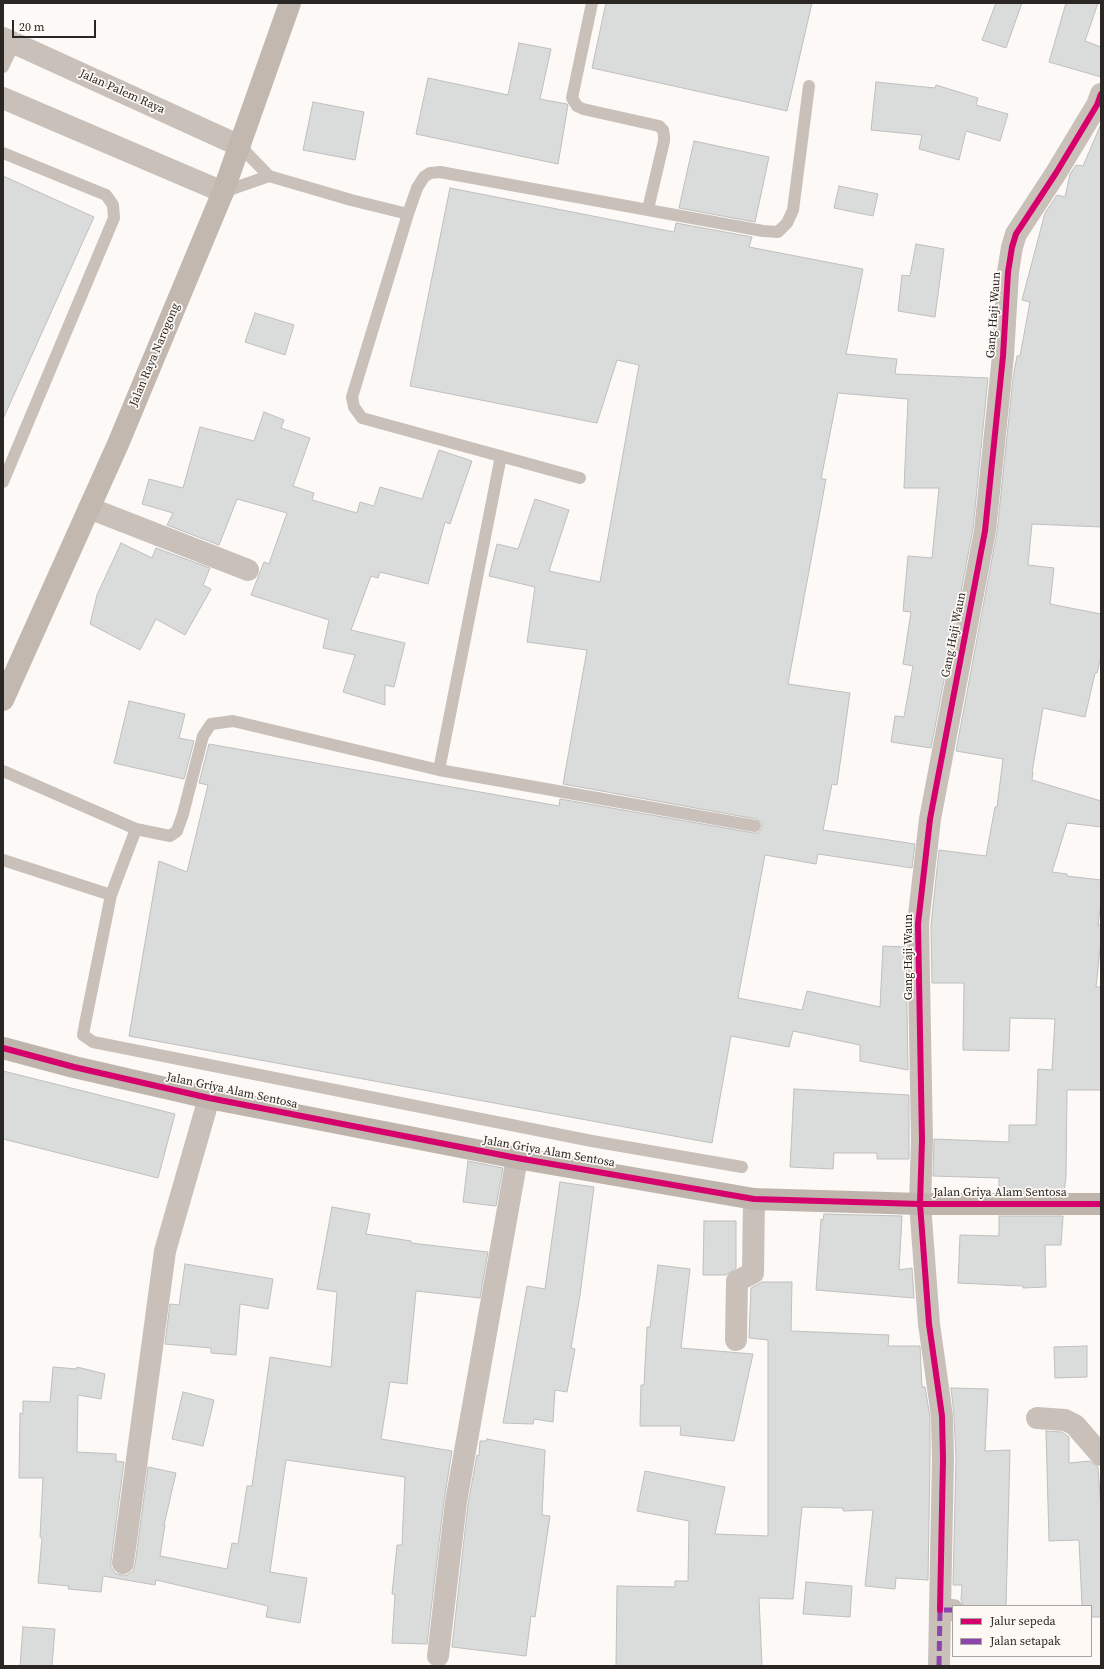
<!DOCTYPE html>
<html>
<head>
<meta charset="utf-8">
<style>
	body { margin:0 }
	#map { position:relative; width:1104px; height:1669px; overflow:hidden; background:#fcf9f7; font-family:"Source Serif 4",serif }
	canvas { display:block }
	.frame { position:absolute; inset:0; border:4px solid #2a2623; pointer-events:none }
	.legend { position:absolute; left:952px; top:1605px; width:140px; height:52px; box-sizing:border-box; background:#fef9f5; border:1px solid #a9a5a1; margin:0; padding:5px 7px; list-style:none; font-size:12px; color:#2a2623 }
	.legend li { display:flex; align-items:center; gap:8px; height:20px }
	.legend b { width:20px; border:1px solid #a9a5a1 }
	.scale { position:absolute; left:12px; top:20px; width:84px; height:18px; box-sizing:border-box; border:2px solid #2a2623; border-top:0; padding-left:5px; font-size:12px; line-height:14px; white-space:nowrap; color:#2a2623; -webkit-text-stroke:3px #fef9f5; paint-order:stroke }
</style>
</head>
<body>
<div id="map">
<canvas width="1104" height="1669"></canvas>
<div class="frame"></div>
<ul class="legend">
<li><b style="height:5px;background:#d6006c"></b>Jalur sepeda</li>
<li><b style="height:5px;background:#8e44ad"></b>Jalan setapak</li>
</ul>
<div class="scale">20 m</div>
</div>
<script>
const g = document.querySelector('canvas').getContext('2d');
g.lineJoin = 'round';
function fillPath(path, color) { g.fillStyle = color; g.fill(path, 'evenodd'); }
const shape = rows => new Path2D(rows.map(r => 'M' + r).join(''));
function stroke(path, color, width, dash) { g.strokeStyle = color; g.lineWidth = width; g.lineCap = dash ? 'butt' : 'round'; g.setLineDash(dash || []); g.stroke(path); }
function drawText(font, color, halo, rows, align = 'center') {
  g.font = font + ' "Source Serif 4",serif'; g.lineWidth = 3.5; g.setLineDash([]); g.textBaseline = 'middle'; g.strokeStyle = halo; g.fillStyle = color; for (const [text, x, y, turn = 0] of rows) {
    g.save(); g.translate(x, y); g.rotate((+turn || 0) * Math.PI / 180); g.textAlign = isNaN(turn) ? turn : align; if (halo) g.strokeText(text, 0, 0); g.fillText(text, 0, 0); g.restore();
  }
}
const building = shape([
	[606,3,812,3,787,111,592,68,606,3],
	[996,3,1022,3,1006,48,982,40,996,3],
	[1066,3,1098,3,1085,41,1101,47,1101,77,1049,62,1066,3],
	[519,43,551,49,540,99,567,104,568,105,558,164,416,134,428,78,508,95,519,43],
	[876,82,935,88,936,85,978,98,976,105,1008,114,1000,141,966,131,959,160,919,149,922,135,871,130,876,82],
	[313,102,364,112,355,160,303,150,313,102],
	[1101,124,1101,527,1032,524,1028,565,1054,568,1050,604,1101,614,1101,657,1097,673,1095,673,1085,717,1043,708,1032,772,1033,772,1032,780,1101,801,1101,827,1067,823,1052,872,1067,874,1067,876,1101,880,1101,902,1098,925,1101,925,1101,939,1096,987,1101,987,1101,1090,1067,1090,1066,1177,1064,1192,999,1192,999,1178,933,1176,934,1139,1009,1142,1009,1125,1036,1125,1038,1069,1052,1070,1055,1019,1010,1018,1009,1051,963,1050,964,983,932,983,931,925,939,850,986,856,995,807,997,807,1003,759,956,751,997,532,1013,378,1017,356,1020,356,1030,302,1022,300,1045,213,1057,195,1065,197,1070,174,1076,165,1083,166,1101,124],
	[694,141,769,157,755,222,679,208,694,141],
	[3,176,94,217,3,419,3,176],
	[839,186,878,194,873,216,834,208,839,186],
	[450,188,674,232,676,223,752,237,749,247,863,269,846,354,897,359,895,374,988,378,973,529,931,748,891,742,895,716,904,717,913,666,903,664,911,612,903,611,908,556,932,558,939,488,904,488,908,399,838,393,821,479,826,479,788,684,850,693,837,785,832,784,823,830,915,844,912,868,818,854,816,864,765,855,738,998,802,1010,807,991,880,1007,883,946,906,947,908,1070,860,1061,860,1045,793,1031,789,1047,731,1036,712,1143,129,1036,159,861,187,872,208,785,199,783,209,744,559,806,560,799,754,833,758,833,762,828,762,823,756,819,563,784,587,650,527,642,535,587,489,576,497,544,518,549,535,499,569,510,549,571,600,582,639,365,617,360,597,423,410,386,450,188],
	[916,244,944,249,935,317,898,311,902,275,910,276,916,244],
	[255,313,294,325,285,355,245,342,255,313],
	[264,412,284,420,281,428,310,438,293,486,314,493,312,500,357,513,360,502,374,506,380,487,422,499,439,450,472,461,450,524,445,522,428,584,380,572,378,578,371,576,351,630,405,643,394,687,385,685,385,705,343,692,355,655,323,648,329,620,251,595,264,562,269,564,287,513,237,499,219,545,167,525,173,513,142,504,149,479,183,488,200,427,254,441,264,412],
	[121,543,152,558,156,548,210,568,203,585,211,589,185,635,156,619,140,650,90,624,97,595,121,543],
	[129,701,185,714,179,738,194,741,184,779,114,763,129,701],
	[3,1071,175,1114,158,1178,3,1139,3,1071],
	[794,1089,909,1095,909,1159,877,1159,877,1153,834,1153,833,1169,790,1167,794,1089],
	[468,1161,503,1168,496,1206,463,1202,468,1161],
	[560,1182,594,1187,580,1295,571,1348,575,1349,567,1392,555,1390,553,1422,534,1419,533,1424,503,1423,527,1286,545,1289,560,1182],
	[332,1207,370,1214,366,1234,411,1241,411,1243,488,1252,480,1298,416,1291,407,1384,390,1382,381,1439,452,1451,444,1501,427,1644,392,1643,395,1594,392,1594,397,1545,402,1545,405,1477,286,1460,270,1572,307,1578,300,1623,266,1617,268,1606,156,1580,155,1585,103,1576,101,1592,68,1589,69,1586,38,1583,42,1538,40,1537,43,1478,19,1478,20,1413,23,1414,23,1401,50,1402,53,1367,77,1369,77,1367,105,1374,101,1399,78,1395,77,1452,116,1454,116,1461,124,1462,111,1561,111,1567,115,1573,121,1575,127,1575,133,1571,135,1565,148,1467,176,1473,164,1525,165,1525,160,1556,227,1569,232,1543,238,1544,247,1486,252,1486,270,1357,331,1367,337,1292,317,1289,332,1207],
	[824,1214,902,1216,899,1270,912,1268,914,1298,816,1290,821,1219,823,1220,824,1214],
	[999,1216,1063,1216,1061,1245,1045,1245,1046,1287,1023,1288,1023,1286,958,1283,960,1235,999,1236,999,1216],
	[704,1221,736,1221,736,1268,726,1275,703,1275,704,1221],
	[185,1264,273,1279,268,1309,240,1304,236,1355,211,1353,211,1348,165,1344,170,1304,179,1305,185,1264],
	[658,1265,690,1269,681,1348,753,1354,734,1441,680,1435,681,1426,640,1426,641,1385,644,1385,647,1327,650,1327,658,1265],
	[762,1282,792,1282,791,1331,889,1335,888,1346,920,1346,922,1387,925,1387,930,1417,930,1458,928,1580,896,1578,895,1589,865,1586,873,1510,843,1511,843,1508,802,1507,793,1599,759,1598,762,1666,616,1666,617,1586,675,1587,675,1581,688,1581,689,1521,637,1511,645,1471,725,1487,715,1534,768,1536,768,1340,749,1338,751,1288,762,1282],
	[1087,1346,1087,1377,1055,1378,1054,1347,1087,1346],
	[951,1388,988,1389,985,1451,1010,1450,1006,1606,964,1606,961,1600,962,1585,953,1585,956,1458,954,1416,951,1388],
	[183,1392,214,1400,203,1446,172,1439,183,1392],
	[1046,1431,1062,1432,1069,1437,1069,1463,1090,1461,1098,1467,1101,1509,1101,1617,1091,1617,1091,1606,1082,1606,1079,1540,1049,1541,1046,1431],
	[487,1439,545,1450,542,1515,550,1516,535,1617,531,1616,526,1656,452,1647,468,1504,477,1455,479,1456,480,1441,487,1441,487,1439],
	[806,1582,852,1586,850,1617,803,1614,806,1582],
	[23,1627,55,1629,52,1666,20,1666,23,1627]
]);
fillPath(building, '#dadcdb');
stroke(building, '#bebfbe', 1);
stroke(shape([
	[592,3,572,98,577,106,583,109,659,126,663,130,664,136,664,141,648,209],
	[3,67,14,44],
	[240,146,269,176,351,200,408,214,352,397,354,407,362,418,580,478],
	[3,153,106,195,113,205,114,218,3,482],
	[223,192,269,176],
	[408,214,417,188,424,177,430,173,440,172,763,231,778,232,787,223,793,210,809,86],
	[439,770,501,456],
	[3,771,136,829,170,836,177,831,183,814,203,736,211,724,233,721,439,770,755,826],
	[136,829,111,895,85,1024,83,1035,93,1042,592,1141,742,1167],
	[3,860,111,895]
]), '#c9c0ba', 12);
stroke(shape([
	[3,38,240,146],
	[3,98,223,192],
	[89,508,248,570],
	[736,1340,737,1281,753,1273,754,1199],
	[1037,1418,1065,1420,1075,1425,1101,1455],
	[123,1563,165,1251,209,1098],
	[940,1610,943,1458,942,1416,929,1324,920,1204,922,1140,918,924,930,819,985,531,1003,356,1008,272,1012,247,1016,234,1056,173,1097,105,1101,94],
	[438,1656,456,1502,517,1158],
	[939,1666,940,1610,953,1610]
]), '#c9c0ba', 22);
stroke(shape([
	[3,1048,74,1067,209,1098,517,1158,754,1199,920,1204,1101,1204]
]), '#bfb5ad', 22);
stroke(shape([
	[3,700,118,444,223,192,290,3]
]), '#c2b8b0', 22);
stroke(shape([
	[939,1666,940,1610,953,1610]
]), '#8e44ad', 5, [10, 5]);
stroke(shape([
	[3,1048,74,1067,209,1098,517,1158,754,1199,920,1204,1101,1204],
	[940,1610,943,1458,942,1416,929,1324,920,1204,922,1140,918,924,930,819,985,531,1003,356,1008,272,1012,247,1016,234,1056,173,1097,105,1101,94]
]), '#d6006c', 6);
drawText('12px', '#2a2623', '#fef9f5', [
	["Jalan Palem Raya",122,92,24],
	["Gang Haji Waun",994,315,-86],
	["Jalan Raya Narogong",155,355,-67],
	["Gang Haji Waun",954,635,-79],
	["Gang Haji Waun",909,957,-90],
	["Jalan Griya Alam Sentosa",232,1091,12],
	["Jalan Griya Alam Sentosa",549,1152,10],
	["Jalan Griya Alam Sentosa",1000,1193]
]);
</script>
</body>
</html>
